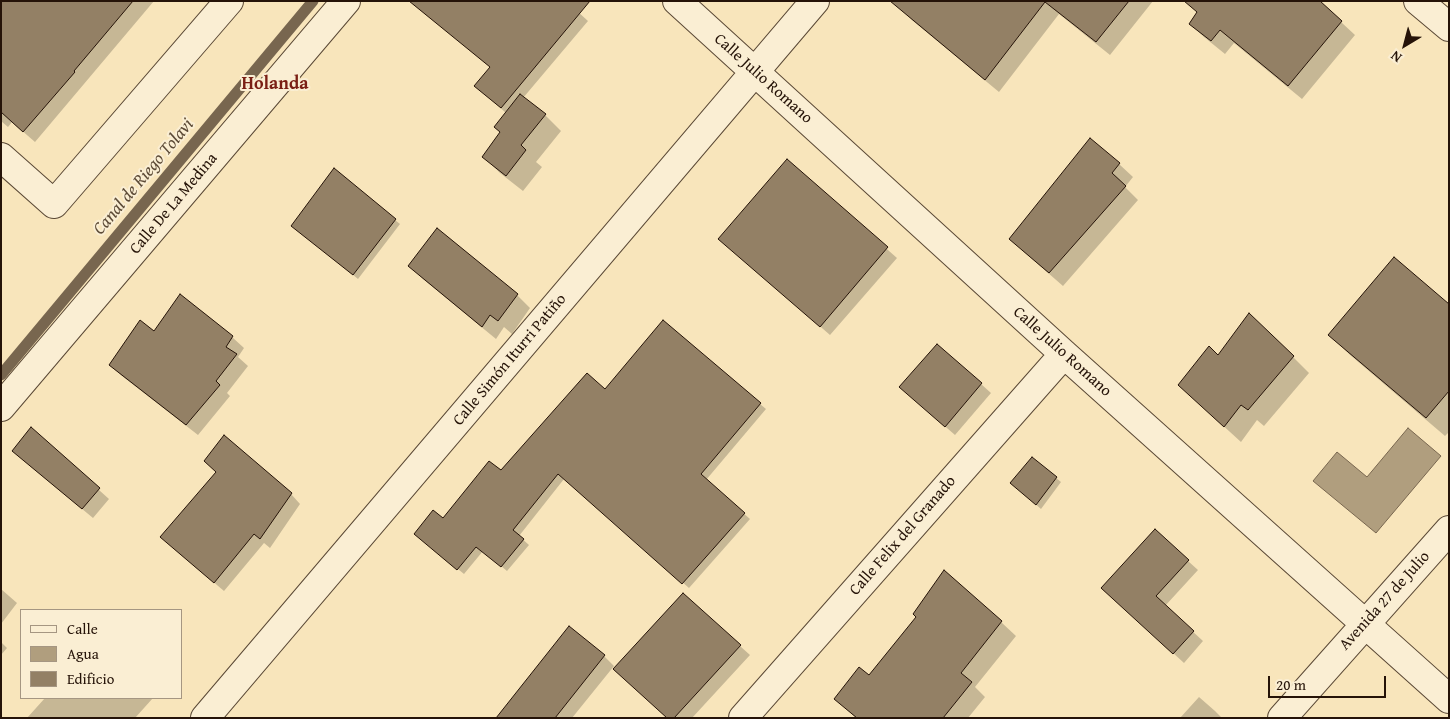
<!DOCTYPE html>
<html>
<head>
<meta charset="utf-8">
<style>
	body { margin:0 }
	#map { position:relative; width:1450px; height:719px; overflow:hidden; background:#f8e5bb; font-family:"Gentium Book Plus",serif }
	canvas { display:block }
	.frame { position:absolute; inset:0; border:2px solid #251308; pointer-events:none }
	.legend { position:absolute; left:20px; top:609px; width:162px; height:90px; box-sizing:border-box; background:#faeed3; border:1px solid #a59682; margin:0; padding:6px 9px; list-style:none; font-size:15px; color:#251308 }
	.legend li { display:flex; align-items:center; gap:10px; height:25px }
	.legend b { width:25px; border:1px solid #a59682 }
	.north { position:absolute; left:1380px; top:20px; width:50px; height:50px; -webkit-text-stroke:4px #faeed3; paint-order:stroke; rotate:217deg; font-size:14px; font-weight:700; line-height:20px; text-align:center; color:#251308 }
	.north::after { content:''; display:block; margin:auto; width:18px; height:22px; background:#251308; clip-path:polygon(50% 0,100% 100%,50% 72%,0 100%) }
	.scale { position:absolute; left:1268px; top:676px; width:118px; height:22px; box-sizing:border-box; border:2px solid #251308; border-top:0; padding-left:6px; font-size:15px; line-height:18px; white-space:nowrap; color:#251308; -webkit-text-stroke:4px #faeed3; paint-order:stroke }
</style>
</head>
<body>
<div id="map">
<canvas width="1450" height="719"></canvas>
<div class="frame"></div>
<ul class="legend">
<li><b style="height:6px;background:#faeed3"></b>Calle</li>
<li><b style="height:14px;background:#b09e7e"></b>Agua</li>
<li><b style="height:14px;background:#938065"></b>Edificio</li>
</ul>
<div class="north">N</div>
<div class="scale">20 m</div>
</div>
<script>
const g = document.querySelector('canvas').getContext('2d');
g.lineJoin = 'round';
function fillPath(path, color) { g.fillStyle = color; g.fill(path, 'evenodd'); }
const shape = rows => new Path2D(rows.map(r => 'M' + r).join(''));
function stroke(path, color, width, dash) { g.strokeStyle = color; g.lineWidth = width; g.lineCap = dash ? 'butt' : 'round'; g.setLineDash(dash || []); g.stroke(path); }
function drawText(font, color, halo, rows, align = 'center') {
  g.font = font + ' "Gentium Book Plus",serif'; g.lineWidth = 4; g.setLineDash([]); g.textBaseline = 'middle'; g.strokeStyle = halo; g.fillStyle = color; for (const [text, x, y, turn = 0] of rows) {
    g.save(); g.translate(x, y); g.rotate((+turn || 0) * Math.PI / 180); g.textAlign = isNaN(turn) ? turn : align; if (halo) g.strokeText(text, 0, 0); g.fillText(text, 0, 0); g.restore();
  }
}
const water = shape([
	[1408,428,1441,456,1376,533,1313,481,1337,452,1367,477,1408,428]
]);
fillPath(water, '#b09e7e');
stroke(water, '#78664f', 1);
fillPath(shape([
	[1,1,154,1,35,142,12,122,8,127,1,121],
	[566,1,588,21,523,98,545,115,561,131,536,162,542,167,523,191,500,173,483,156,502,132,506,113,476,86],
	[904,1,1153,1,1110,55,1059,14,999,92,913,21,900,8],
	[1341,22,1355,35,1302,99,1234,43,1225,54,1204,37,1190,24],
	[787,161,897,258,830,335,730,248],
	[1119,164,1133,177,1125,187,1138,200,1063,286,1024,252,1011,239],
	[395,220,400,224,358,279,298,230],
	[410,265,517,295,530,308,512,334,504,327,496,339,423,279],
	[1449,306,1449,432,1445,436,1349,354,1330,335],
	[154,333,232,337,244,348,238,357,248,366,227,393,230,396,198,435,122,376,110,365],
	[1218,356,1293,357,1309,373,1264,426,1257,420,1241,442,1196,401],
	[981,384,991,393,955,435,910,396],
	[605,391,760,404,766,409,706,480,750,519,689,588,564,479,519,536,529,545,507,571,483,551,464,574,421,539,501,472],
	[31,429,109,499,93,518,23,460,13,450],
	[1056,478,1061,482,1041,509,1011,483],
	[291,494,300,504,270,548,264,543,224,591,172,547],
	[1188,561,1198,570,1165,606,1203,641,1184,663,1112,597],
	[1,589,17,603,1,624],
	[1001,622,1016,636,975,687,985,697,968,718,856,718,836,699],
	[1,642,7,648,1,655],
	[740,646,750,655,692,718,668,718],
	[604,656,614,666,572,718,517,718],
	[1199,697,1215,711,1222,718,1180,718],
	[45,698,153,698,135,718,27,718]
]), '#0003');
stroke(shape([
	[1,375,313,1]
]), '#78664f', 11);
const building = shape([
	[1,1,133,1,74,71,75,72,23,132,1,112,1,1],
	[409,1,590,1,501,108,474,86,490,67,409,1],
	[890,1,1129,1,1096,42,1045,2,985,80,890,1],
	[1184,1,1320,1,1342,21,1288,86,1220,30,1211,41,1189,24,1197,12,1184,1],
	[520,94,546,114,521,145,526,150,506,176,482,157,500,132,494,127,520,94],
	[1090,138,1120,163,1112,173,1126,186,1049,273,1009,239,1090,138],
	[787,159,888,247,820,327,718,239,787,159],
	[334,168,396,219,353,275,291,226,334,168],
	[437,228,518,294,498,321,490,315,482,327,408,266,437,228],
	[1394,257,1449,304,1449,391,1426,418,1328,335,1394,257],
	[180,294,233,336,226,347,237,354,216,381,220,385,186,425,109,365,140,320,154,331,180,294],
	[1249,313,1294,356,1248,410,1241,405,1224,427,1178,385,1209,346,1218,355,1249,313],
	[663,320,761,403,701,474,745,513,682,584,558,474,513,530,524,539,501,567,476,547,457,570,414,534,433,510,443,518,489,461,501,470,587,373,605,389,663,320],
	[937,344,982,383,945,427,899,387,937,344],
	[31,427,100,488,82,509,12,451,31,427],
	[224,435,292,493,260,539,254,534,214,583,160,537,216,472,204,461,224,435],
	[1032,457,1057,477,1036,505,1010,483,1032,457],
	[1155,529,1189,560,1156,596,1194,631,1173,654,1101,588,1155,529],
	[944,570,1002,621,961,673,972,682,943,718,857,718,834,699,859,667,869,675,916,617,913,614,944,570],
	[683,593,741,645,674,718,667,718,613,669,683,593],
	[569,626,605,655,555,718,496,718,569,626]
]);
fillPath(building, '#938065');
stroke(building, '#251308', 1);
const minor = shape([
	[677,1,1064,354,1449,699],
	[1418,1,1449,27],
	[1,157,54,204,229,1],
	[1,407,346,1],
	[205,718,815,1],
	[743,718,1064,354],
	[1282,718,1449,530]
]);
stroke(minor, '#5a4835', 30);
stroke(minor, '#faeed3', 28);
drawText('16px', '#251308', '#faeed3', [
	["Calle Julio Romano",763,79,42],
	["Calle De La Medina",174,204,-50],
	["Calle Julio Romano",1062,352,42],
	["Calle Simón Iturri Patiño",510,360,-50],
	["Calle Felix del Granado",903,536,-49],
	["Avenida 27 de Julio",1385,601,-48]
]);
drawText('bold 18px', '#7a1f14', '#faeed3', [
	["Holanda",275,84]
]);
drawText('italic 18px', '#5d4b37', '#faeed3', [
	["Canal de Riego Tolavi",144,177,-50]
]);
</script>
</body>
</html>
